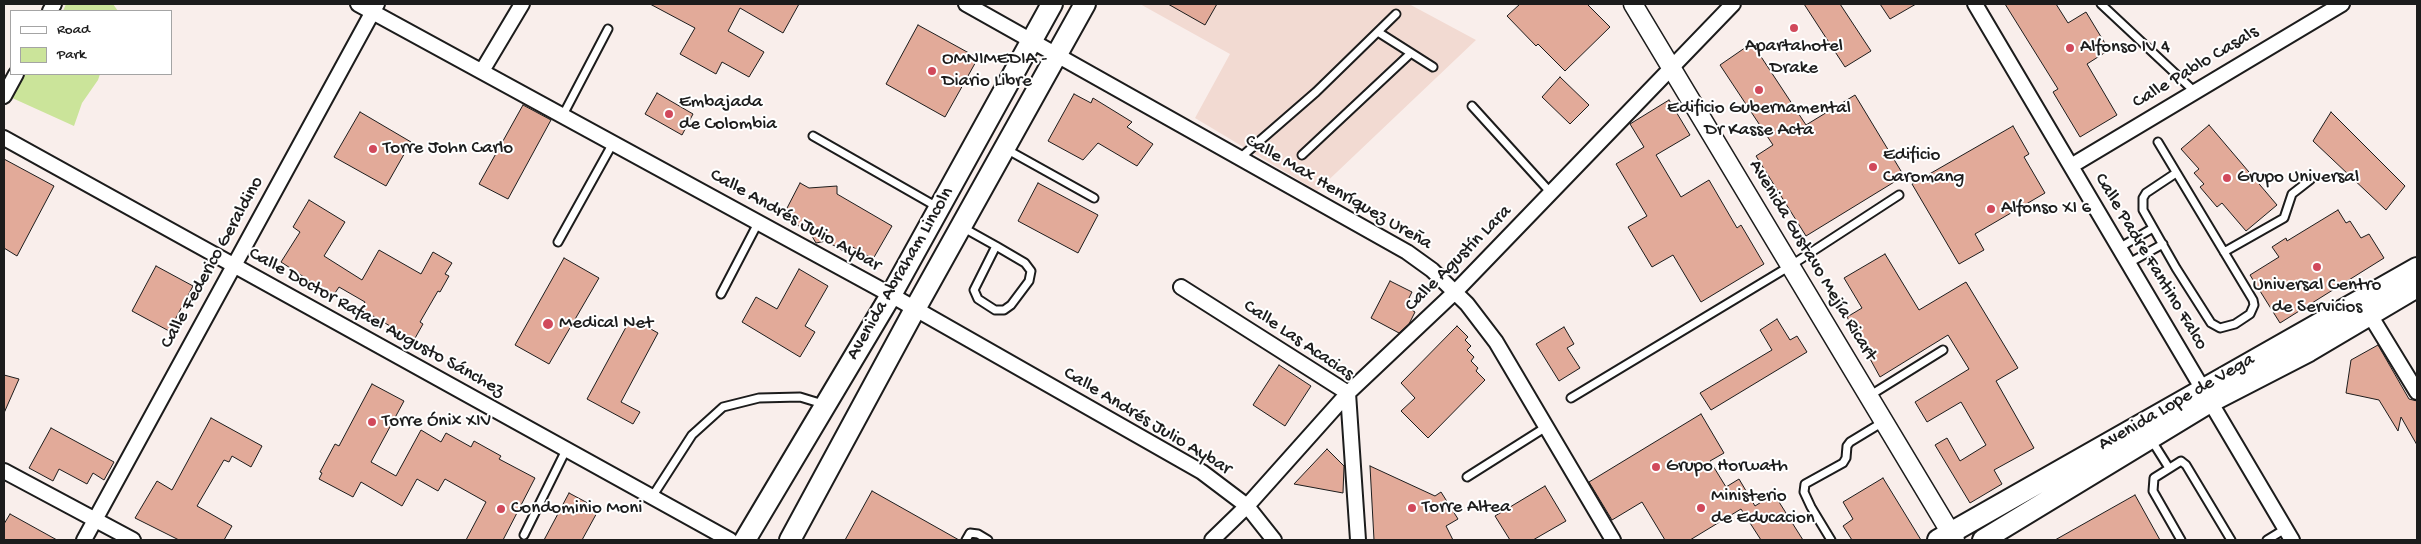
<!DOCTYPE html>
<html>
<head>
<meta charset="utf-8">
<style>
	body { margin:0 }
	#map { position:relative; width:2421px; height:544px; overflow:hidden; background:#f9eeeb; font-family:"Gochi Hand",sans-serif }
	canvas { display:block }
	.frame { position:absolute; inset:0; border:5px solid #1c1c1c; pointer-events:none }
	.legend { position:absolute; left:10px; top:10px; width:162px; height:65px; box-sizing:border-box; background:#fff; border:1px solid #a4a4a4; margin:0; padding:6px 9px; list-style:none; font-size:15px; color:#1c1c1c }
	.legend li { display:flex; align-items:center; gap:10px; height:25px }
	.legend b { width:25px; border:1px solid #a4a4a4 }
</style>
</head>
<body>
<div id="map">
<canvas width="2421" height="544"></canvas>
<div class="frame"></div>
<ul class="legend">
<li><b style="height:6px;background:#fff"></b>Road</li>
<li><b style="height:14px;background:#cbe49a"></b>Park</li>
</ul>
</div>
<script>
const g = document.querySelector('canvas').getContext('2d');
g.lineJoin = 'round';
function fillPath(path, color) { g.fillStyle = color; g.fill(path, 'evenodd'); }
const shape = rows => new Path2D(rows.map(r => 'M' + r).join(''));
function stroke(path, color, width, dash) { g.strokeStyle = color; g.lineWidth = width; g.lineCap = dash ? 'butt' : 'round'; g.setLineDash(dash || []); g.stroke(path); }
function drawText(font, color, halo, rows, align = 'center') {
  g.font = font + ' "Gochi Hand",sans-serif'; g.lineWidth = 4; g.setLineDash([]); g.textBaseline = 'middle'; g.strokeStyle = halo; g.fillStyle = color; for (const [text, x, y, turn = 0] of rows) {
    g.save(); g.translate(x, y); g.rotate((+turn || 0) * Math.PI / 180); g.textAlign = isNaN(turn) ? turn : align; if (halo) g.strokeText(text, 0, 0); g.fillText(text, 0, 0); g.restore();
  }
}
fillPath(shape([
	[1140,4,1409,4,1476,40,1317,191,1195,118,1230,54]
]), '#f2dad2');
fillPath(shape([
	[66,4,113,4,118,11,63,11],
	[22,74,100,74,98,80,82,103,74,126,10,97]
]), '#cbe49a');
const building = shape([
	[650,4,799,4,783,33,740,8,728,31,764,52,749,77,722,62,716,74,680,54,695,28,650,4],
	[1168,4,1217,4,1205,25,1168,4],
	[1520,4,1587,4,1610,27,1565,71,1538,44,1536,46,1507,16,1520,4],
	[1804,4,1840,4,1871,51,1845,67,1804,4],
	[1880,4,1916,4,1890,19,1880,4],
	[2005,4,2056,4,2068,23,2086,12,2109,50,2087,64,2117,115,2080,137,2053,92,2058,89,2005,4],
	[918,25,978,58,945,117,886,84,918,25],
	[1752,43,1806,125,1855,95,1904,176,1806,236,1756,156,1773,145,1720,65,1752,43],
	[1560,77,1589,105,1570,124,1542,97,1560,77],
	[657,93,693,114,682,135,645,114,657,93],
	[1074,94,1091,103,1093,98,1132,122,1127,127,1153,144,1137,166,1098,143,1083,160,1048,141,1074,94],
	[1669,100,1690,135,1656,155,1681,197,1709,180,1737,228,1741,225,1764,264,1701,302,1673,255,1652,267,1628,227,1647,216,1616,164,1644,147,1630,124,1669,100],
	[523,105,551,120,508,199,479,184,523,105],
	[360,112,411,142,386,186,334,157,360,112],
	[2331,112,2405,186,2386,210,2313,141,2331,112],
	[2209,125,2277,205,2246,231,2222,203,2217,207,2200,187,2204,184,2194,173,2199,169,2181,149,2209,125],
	[2013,126,2029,154,2024,157,2045,193,1975,234,1984,250,1959,264,1912,184,2013,126],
	[4,159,54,186,17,256,4,248,4,159],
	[800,183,809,188,837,186,837,194,892,226,873,259,851,246,847,253,826,241,816,243,809,231,793,223,796,217,785,212,800,183],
	[1038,183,1098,215,1078,253,1018,221,1038,183],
	[309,200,345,222,324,256,362,280,379,250,421,274,433,252,452,263,445,274,449,276,440,292,438,291,420,322,423,324,414,340,361,309,365,302,339,287,333,296,281,262,300,232,293,227,309,200],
	[2338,210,2346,223,2350,221,2361,238,2369,234,2384,258,2280,323,2250,275,2279,257,2272,247,2286,238,2287,241,2338,210],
	[1885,254,1919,310,1966,282,2018,368,1996,381,2034,448,1994,470,2002,484,1970,503,1935,445,1947,438,1960,461,1986,445,1961,402,1927,422,1915,402,1969,369,1948,335,1880,377,1847,317,1862,308,1844,278,1885,254],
	[564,258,599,278,549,364,515,345,564,258],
	[156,266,193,286,169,331,132,311,156,266],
	[799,269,828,286,805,326,815,332,800,357,742,322,756,297,777,309,799,269],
	[1390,281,1412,292,1405,306,1415,312,1409,324,1399,333,1371,318,1390,281],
	[631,318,658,333,621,402,640,412,633,424,587,399,631,318],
	[1777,319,1790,340,1797,336,1807,352,1711,410,1700,393,1772,350,1760,330,1777,319],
	[1457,326,1468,337,1465,340,1471,346,1467,350,1474,357,1471,361,1478,368,1476,371,1485,380,1428,438,1401,411,1415,398,1401,383,1457,326],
	[1564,327,1574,344,1567,348,1580,368,1559,381,1536,344,1564,327],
	[2378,345,2409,399,2417,401,2417,445,2401,417,2398,431,2379,400,2346,393,2351,360,2378,345],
	[1279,365,1311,386,1285,426,1253,405,1279,365],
	[4,375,19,379,4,413,4,375],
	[372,384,404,401,371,462,396,476,421,430,441,442,446,433,471,447,474,441,501,456,499,459,535,478,503,540,466,540,486,502,445,479,438,491,417,479,402,506,361,482,353,497,319,479,322,473,320,472,335,444,339,446,372,384],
	[1701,414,1724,453,1710,461,1726,487,1739,479,1755,506,1774,494,1803,540,1761,540,1741,509,1690,540,1665,540,1642,502,1612,520,1589,482,1701,414],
	[211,418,262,446,251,467,232,456,229,462,224,460,197,506,232,526,224,540,179,540,135,518,157,481,172,490,211,418],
	[51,428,114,462,104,480,93,473,87,484,59,469,53,481,29,468,51,428],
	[1327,449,1344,466,1343,493,1294,484,1327,449],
	[1370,466,1435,496,1441,492,1458,519,1446,526,1453,540,1374,540,1370,466],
	[1883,478,1921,540,1852,540,1843,526,1853,519,1843,502,1883,478],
	[1545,486,1566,521,1533,540,1510,540,1495,516,1545,486],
	[872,491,959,540,845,540,872,491],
	[569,493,599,509,582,540,544,540,569,493],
	[2135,495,2160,540,2055,540,2135,495],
	[10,514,57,540,4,540,4,524,10,514]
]);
fillPath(building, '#e2aa99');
stroke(building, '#1c1c1c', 1);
const service = shape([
	[2101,4,2194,91],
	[1411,53,1433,67],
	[1472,106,1551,193],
	[563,115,608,29],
	[813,136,939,208],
	[2158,142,2253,300,2254,305,2250,314,2235,324,2220,328,2211,323,2176,268,2143,210,2143,198,2146,193,2176,173],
	[1006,149,1094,198],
	[1302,155,1411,53,1378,32],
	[1240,158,1316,92,1396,14],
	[962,227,996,246,974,290,978,299,995,310,1004,310,1011,305,1029,281,1031,271,1025,263,996,246],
	[558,242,613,143],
	[2119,248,2153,228],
	[2224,252,2284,218,2292,194,2310,180],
	[2129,263,2163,244],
	[721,294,758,223],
	[1869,396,1943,350],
	[1571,398,1790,266,1899,195],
	[2152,441,2169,468],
	[1467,477,1546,427],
	[652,497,692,435,723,407,759,398,800,397,823,404],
	[524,535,566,450],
	[966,540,970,533,978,534,988,540],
	[1831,540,1811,507,1804,492,1805,484,1843,463,1846,458,1847,446,1850,442,1883,422],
	[2181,540,2153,491,2154,478,2181,461,2186,465,2231,540],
	[2267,540,2285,529]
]);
const minor = shape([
	[358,4,891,295,1202,472,1247,506,1274,540],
	[966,4,1407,252,1432,270,1467,304,1496,342,1613,540],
	[1975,4,2292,540],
	[50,11,54,4],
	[482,71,522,4],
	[4,96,16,74],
	[4,138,730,540],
	[2071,166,2342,4],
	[1181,287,1348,393,1358,540],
	[2370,315,2417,392],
	[4,471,133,540],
	[84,540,377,4],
	[1212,540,1247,506,1348,393,1455,292,1733,4]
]);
const tertiary = shape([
	[1633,4,1955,540]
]);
const secondary = shape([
	[745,540,891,295,1052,4],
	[790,540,915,309,1085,4],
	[1938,540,2417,268],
	[1983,540,2210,402,2309,351,2417,287]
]);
stroke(service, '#1c1c1c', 11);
stroke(minor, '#1c1c1c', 18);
stroke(tertiary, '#1c1c1c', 21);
stroke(secondary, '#1c1c1c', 24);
stroke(service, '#fff', 7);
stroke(minor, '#fff', 14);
stroke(tertiary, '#fff', 18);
stroke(secondary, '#fff', 20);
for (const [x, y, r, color] of [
	[1794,28,5,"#d1495b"],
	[2070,48,5,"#d1495b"],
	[932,71,5,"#d1495b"],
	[1759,90,5,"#d1495b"],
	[669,114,5,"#d1495b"],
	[373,149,5,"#d1495b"],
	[1873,167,5,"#d1495b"],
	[2227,178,5,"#d1495b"],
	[1991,209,5,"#d1495b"],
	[2317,267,5,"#d1495b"],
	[548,324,6,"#d1495b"],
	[372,422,5,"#d1495b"],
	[1656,467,5,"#d1495b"],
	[1412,508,5,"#d1495b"],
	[1701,508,5,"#d1495b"],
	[501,509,5,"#d1495b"]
]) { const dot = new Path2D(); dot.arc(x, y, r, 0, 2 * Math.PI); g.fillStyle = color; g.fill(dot); stroke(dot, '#fff', 2); }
drawText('19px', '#1c1c1c', '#fff', [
	["Apartahotel",1794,47,"center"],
	["Drake",1794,69,"center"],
	["Alfonso IV 4",2080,48],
	["OMNIMEDIA -",942,60],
	["Diario Libre",942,82],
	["Embajada",679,103],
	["de Colombia",679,125],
	["Edificio Gubernamental",1759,109,"center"],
	["Dr Kasse Acta",1759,131,"center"],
	["Torre John Carlo",383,149],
	["Edificio",1883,156],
	["Caromang",1883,178],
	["Grupo Universal",2237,178],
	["Alfonso XI 6",2001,209],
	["Universal Centro",2317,286,"center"],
	["de Servicios",2317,308,"center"],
	["Medical Net",559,324],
	["Torre Ónix XIV",382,422],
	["Grupo Horwath",1666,467],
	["Ministerio",1711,497],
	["de Educacion",1711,519],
	["Torre Altea",1422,508],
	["Condominio Moni",511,509]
], 'left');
drawText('19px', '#1c1c1c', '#fff', [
	["Calle Pablo Casals",2196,68,-31],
	["Calle Max Henríquez Ureña",1338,193,30],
	["Calle Andrés Julio Aybar",795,221,29],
	["Calle Agustín Lara",1459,259,-45],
	["Avenida Gustavo Mejía Ricart",1812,261,59],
	["Calle Padre Fantino Falco",2150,262,59],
	["Calle Federico Geraldino",213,263,-61],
	["Avenida Abraham Lincoln",901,274,-60],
	["Calle Doctor Rafael Augusto Sánchez",376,323,29],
	["Calle Las Acacias",1298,341,34],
	["Avenida Lope de Vega",2177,403,-30],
	["Calle Andrés Julio Aybar",1147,422,31]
]);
</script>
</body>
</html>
